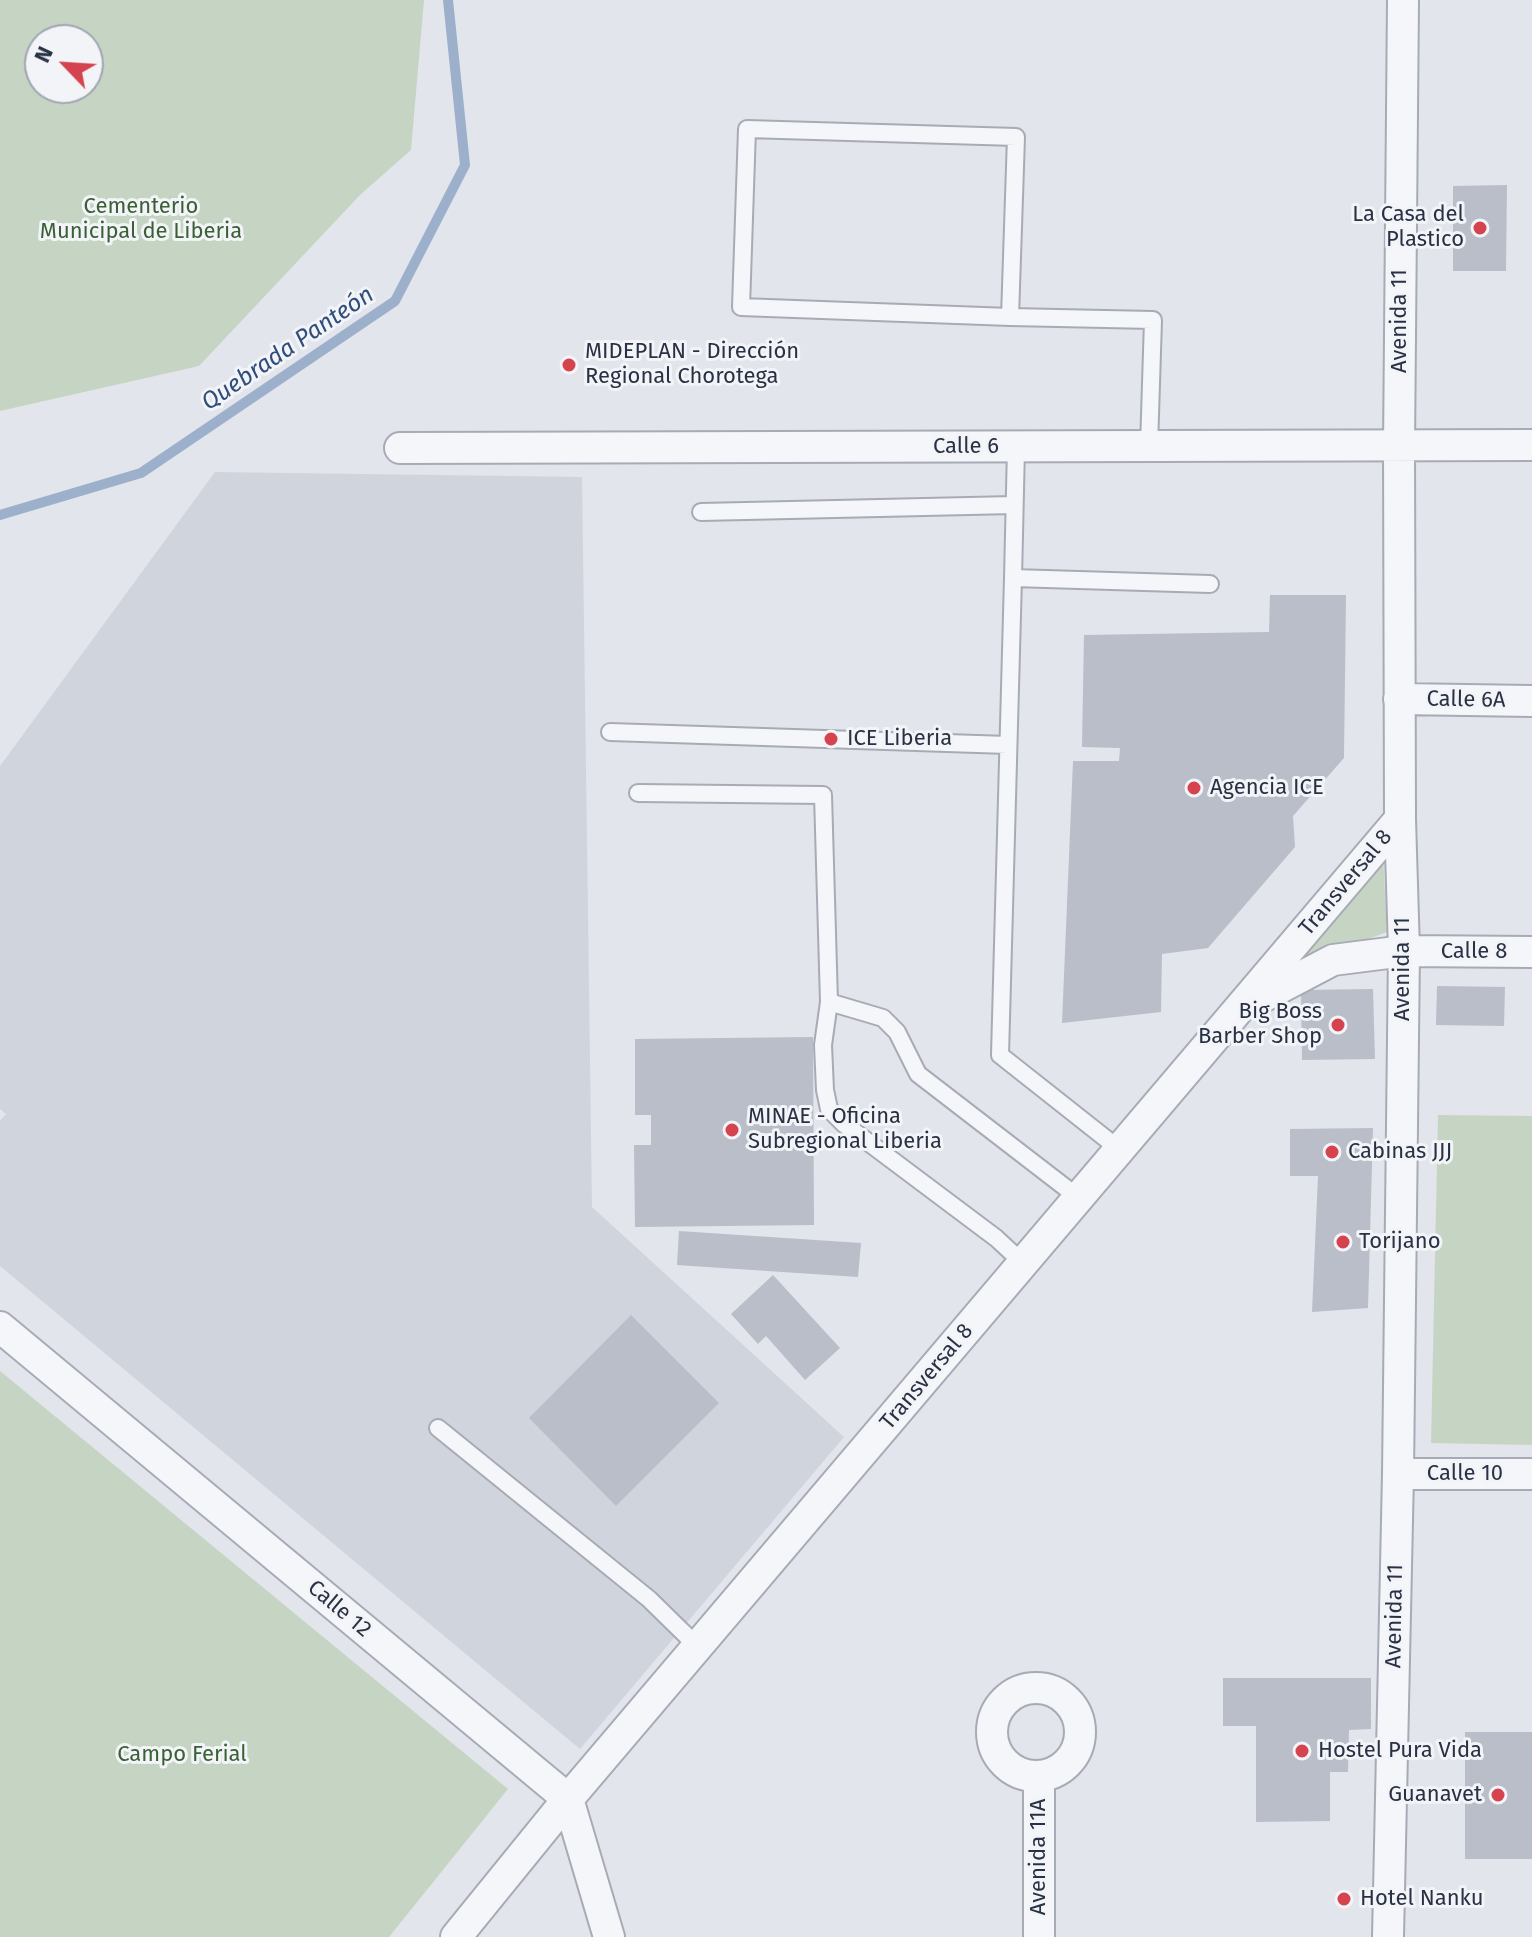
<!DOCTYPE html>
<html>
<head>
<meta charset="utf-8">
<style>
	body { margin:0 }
	#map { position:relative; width:1532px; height:1937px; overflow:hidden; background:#e2e5eb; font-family:"Fira Sans",sans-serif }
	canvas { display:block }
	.north { position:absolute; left:24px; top:24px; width:80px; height:80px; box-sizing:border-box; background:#f2f4f8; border:2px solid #a2a6b0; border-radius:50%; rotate:295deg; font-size:22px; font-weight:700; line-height:32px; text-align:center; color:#293144 }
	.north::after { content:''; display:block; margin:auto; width:28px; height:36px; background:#d4434e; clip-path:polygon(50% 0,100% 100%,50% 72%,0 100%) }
</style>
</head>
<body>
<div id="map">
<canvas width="1532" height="1937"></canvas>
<div class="north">N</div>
</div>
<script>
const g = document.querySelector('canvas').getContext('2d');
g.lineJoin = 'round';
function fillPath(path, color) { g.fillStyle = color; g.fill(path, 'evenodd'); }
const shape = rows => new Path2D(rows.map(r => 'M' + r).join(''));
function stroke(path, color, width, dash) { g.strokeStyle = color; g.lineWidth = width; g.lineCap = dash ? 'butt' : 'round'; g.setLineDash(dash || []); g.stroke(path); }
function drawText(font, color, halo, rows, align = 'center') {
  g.font = font + ' "Fira Sans",sans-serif'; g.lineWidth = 6; g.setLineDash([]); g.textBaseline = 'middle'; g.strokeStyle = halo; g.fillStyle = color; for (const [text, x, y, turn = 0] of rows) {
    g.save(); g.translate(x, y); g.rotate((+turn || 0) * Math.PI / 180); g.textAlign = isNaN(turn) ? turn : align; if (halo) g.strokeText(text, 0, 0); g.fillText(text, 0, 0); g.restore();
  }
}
fillPath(shape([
	[215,472,582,477,592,1207,844,1437,580,1749,0,1266,0,1121,6,1114,0,1109,0,766]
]), '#d0d4dd');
fillPath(shape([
	[0,0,424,0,411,150,360,195,199,366,0,411],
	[40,40,88,40,88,88,40,88],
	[1383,855,1387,932,1286,969],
	[1438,1115,1532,1116,1532,1445,1431,1443],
	[0,1371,508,1789,389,1937,0,1937]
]), '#c6d5c3');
stroke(shape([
	[0,515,141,473,395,301,465,165,448,0]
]), '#9cb0cc', 10);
fillPath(shape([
	[1507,185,1506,271,1453,271,1453,186],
	[1270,595,1346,595,1344,758,1293,816,1295,847,1208,948,1162,954,1161,1012,1062,1023,1073,761,1119,761,1120,748,1082,747,1084,635,1269,632],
	[1437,986,1505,987,1504,1026,1436,1025],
	[1373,989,1375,1059,1302,1060,1301,990],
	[813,1037,814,1225,635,1227,634,1145,651,1145,651,1115,635,1115,635,1039],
	[1373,1128,1368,1308,1312,1312,1318,1176,1290,1176,1290,1129],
	[679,1231,861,1243,858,1277,677,1265],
	[773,1275,840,1348,805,1380,766,1336,758,1344,731,1314],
	[631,1315,719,1403,616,1506,529,1418],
	[1223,1678,1371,1678,1371,1729,1349,1730,1348,1772,1330,1772,1330,1821,1256,1822,1256,1726,1223,1726],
	[1465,1732,1532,1732,1532,1859,1465,1859]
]), '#b9bec9');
const lane = shape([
	[1010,317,1016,137,747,129,741,307,1010,317,1153,320,1149,447],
	[701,512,1014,505],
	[1013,578,1016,447],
	[610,732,1008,745],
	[638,793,823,795,829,1002,883,1018,897,1032,918,1074,1079,1198],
	[829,1002,823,1045,825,1090,829,1109,844,1124,996,1238,1023,1263],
	[1119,1149,1000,1055,1013,578,1210,584],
	[438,1428,649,1599,698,1647]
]);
const street = shape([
	[400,448,1532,445],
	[1399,699,1532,701],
	[1253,1002,1333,960,1404,951,1532,952],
	[0,1327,568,1799,609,1937],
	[1398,1474,1532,1474],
	'992 1732a44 44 0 1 1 88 0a44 44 0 1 1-88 0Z',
	[456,1937,568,1799,1400,819],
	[1039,1937,1039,1776],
	[1388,1937,1398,1474,1404,951,1400,819,1399,447,1403,0]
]);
stroke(lane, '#a7abb6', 20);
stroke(street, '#a7abb6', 34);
stroke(lane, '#f5f6f9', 16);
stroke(street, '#f5f6f9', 30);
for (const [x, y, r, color] of [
	[1480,228,8,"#d4434e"],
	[569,365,8,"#d4434e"],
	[831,739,8,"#d4434e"],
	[1194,788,8,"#d4434e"],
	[1338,1025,8,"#d4434e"],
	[732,1130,8,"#d4434e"],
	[1332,1152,8,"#d4434e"],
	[1343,1242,8,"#d4434e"],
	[1302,1751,8,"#d4434e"],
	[1498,1795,8,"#d4434e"],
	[1344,1899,8,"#d4434e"]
]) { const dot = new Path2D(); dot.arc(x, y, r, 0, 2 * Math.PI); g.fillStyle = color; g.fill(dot); stroke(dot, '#f2f4f8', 3); }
drawText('22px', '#3b6036', '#f2f4f8', [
	["Cementerio",141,207],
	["Municipal de Liberia",141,232],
	["Campo Ferial",182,1755]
]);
drawText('22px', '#293144', '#f2f4f8', [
	["La Casa del",1464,215,"right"],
	["Plastico",1464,240,"right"],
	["MIDEPLAN - Dirección",585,352],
	["Regional Chorotega",585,377],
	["ICE Liberia",847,739],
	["Agencia ICE",1210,788],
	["Big Boss",1322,1012,"right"],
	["Barber Shop",1322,1037,"right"],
	["MINAE - Oficina",748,1117],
	["Subregional Liberia",748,1142],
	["Cabinas JJJ",1348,1152],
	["Torijano",1359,1242],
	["Hostel Pura Vida",1318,1751],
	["Guanavet",1482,1795,"right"],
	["Hotel Nanku",1360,1899]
], 'left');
drawText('22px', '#293144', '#f2f4f8', [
	["Avenida 11",1400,321,-90],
	["Calle 6",966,447],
	["Calle 6A",1466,700,1],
	["Transversal 8",1346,883,-50],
	["Calle 8",1474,952],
	["Avenida 11",1403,969,-90],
	["Transversal 8",927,1377,-50],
	["Calle 10",1465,1474],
	["Calle 12",339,1609,40],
	["Avenida 11",1395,1616,-89],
	["Avenida 11A",1039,1857,-90]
]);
drawText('italic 24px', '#314d7a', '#f2f4f8', [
	["Quebrada Panteón",288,349,-34]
]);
</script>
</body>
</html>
